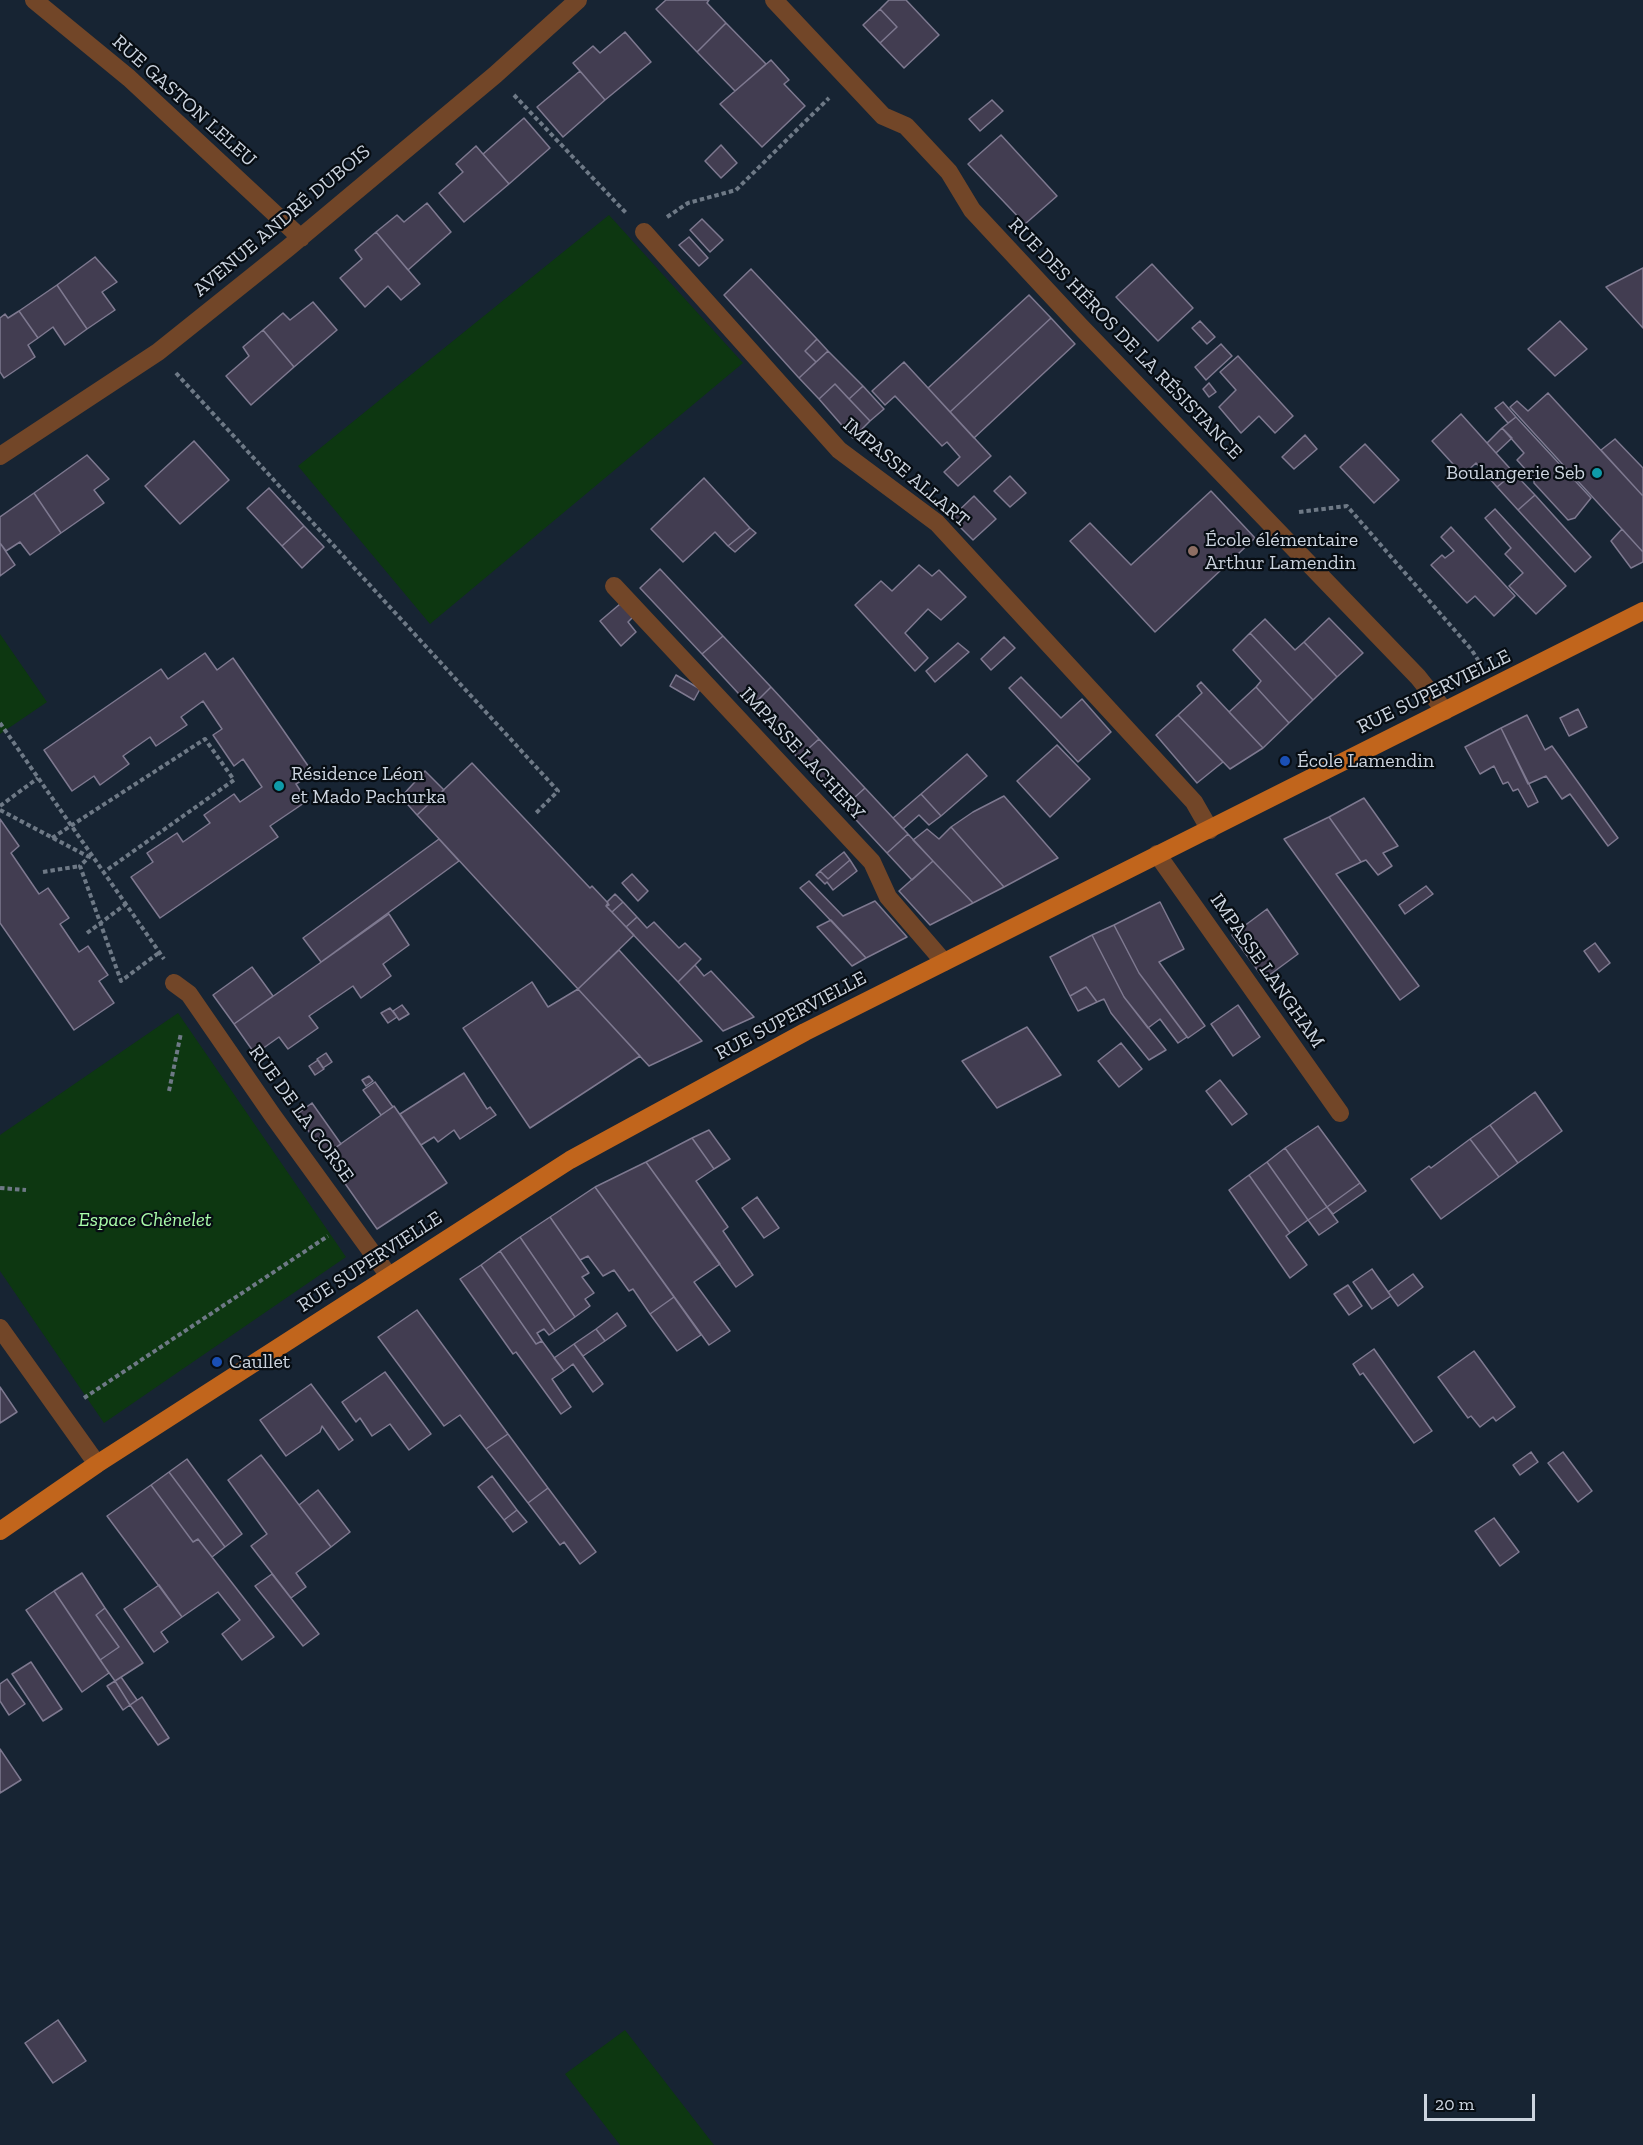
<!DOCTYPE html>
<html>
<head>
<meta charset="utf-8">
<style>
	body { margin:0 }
	#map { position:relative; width:1643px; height:2145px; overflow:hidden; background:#172433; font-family:"Zilla Slab",serif }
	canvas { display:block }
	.scale { position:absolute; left:1424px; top:2094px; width:111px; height:27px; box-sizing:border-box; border:3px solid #ccd4df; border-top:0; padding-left:8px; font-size:18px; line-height:21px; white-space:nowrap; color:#ccd4df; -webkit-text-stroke:4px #070d13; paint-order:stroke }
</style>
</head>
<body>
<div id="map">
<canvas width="1643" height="2145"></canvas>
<div class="scale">20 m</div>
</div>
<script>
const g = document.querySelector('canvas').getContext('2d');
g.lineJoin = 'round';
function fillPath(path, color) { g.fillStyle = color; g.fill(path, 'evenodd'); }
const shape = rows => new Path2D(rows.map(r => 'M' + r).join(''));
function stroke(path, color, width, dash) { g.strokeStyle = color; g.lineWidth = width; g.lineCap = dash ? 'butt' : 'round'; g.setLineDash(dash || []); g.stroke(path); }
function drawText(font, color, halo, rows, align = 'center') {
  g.font = font + ' "Zilla Slab",serif'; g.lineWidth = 4.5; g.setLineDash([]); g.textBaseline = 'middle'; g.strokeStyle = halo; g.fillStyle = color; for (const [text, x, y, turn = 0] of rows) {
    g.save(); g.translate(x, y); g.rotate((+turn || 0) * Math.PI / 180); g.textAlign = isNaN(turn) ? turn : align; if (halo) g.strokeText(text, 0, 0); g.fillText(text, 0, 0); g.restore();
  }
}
fillPath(shape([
	[609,215,743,363,430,624,298,466],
	[0,634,47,702,0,734],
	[178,1013,346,1257,104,1423,0,1271,0,1135],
	[625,2030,714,2145,620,2145,565,2074]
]), '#0d3711');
const building = shape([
	[666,0,709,0,707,3,726,23,697,52,656,9,666,0],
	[889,0,906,0,939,35,904,68,880,43,897,27,880,9,889,0],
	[880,9,897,27,880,43,863,25,880,9],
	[726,23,766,64,735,91,697,52,726,23],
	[625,32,651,62,605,100,573,63,593,46,600,53,625,32],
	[771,60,789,80,784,84,805,106,762,147,720,104,771,60],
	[580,71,605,100,563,137,537,107,580,71],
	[992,100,1003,111,980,131,969,119,992,100],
	[524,118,550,148,509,184,483,154,524,118],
	[1001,135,1057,196,1025,224,968,164,1001,135],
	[721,145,737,163,721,178,705,161,721,145],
	[476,146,509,184,464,222,439,193,463,172,456,164,476,146],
	[427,203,451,232,408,270,376,232,397,215,404,222,427,203],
	[702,219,723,240,710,252,690,230,702,219],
	[376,232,420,284,401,300,388,286,365,307,340,278,362,259,355,250,376,232],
	[689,237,708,258,699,266,679,245,689,237],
	[95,257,117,282,102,292,115,310,87,329,57,285,95,257],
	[1152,264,1193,308,1158,341,1116,297,1152,264],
	[1643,268,1643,328,1606,287,1643,268],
	[751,269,817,339,805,351,816,362,799,378,724,295,751,269],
	[57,285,87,329,65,345,53,327,38,338,19,311,57,285],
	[1029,295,1051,318,950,412,928,388,1029,295],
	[313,302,337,330,294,367,263,330,283,313,290,320,313,302],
	[19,311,38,338,28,345,35,357,4,378,0,372,0,318,5,314,8,318,19,311],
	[1051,318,1075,344,974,438,950,412,1051,318],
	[1200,321,1215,337,1207,344,1192,328,1200,321],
	[1560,321,1587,349,1555,376,1528,349,1560,321],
	[263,330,294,367,251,405,226,376,249,356,243,347,263,330],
	[817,339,828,351,816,362,805,351,817,339],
	[1221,344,1232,356,1206,380,1195,367,1221,344],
	[828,351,863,386,849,399,835,384,819,399,799,378,828,351],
	[1238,356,1293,416,1275,433,1259,416,1241,433,1219,407,1236,390,1220,372,1238,356],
	[904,362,991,456,958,486,944,472,960,457,947,442,942,446,895,396,885,405,872,391,904,362],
	[1209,383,1216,392,1209,397,1203,389,1209,383],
	[835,384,870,421,853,438,819,399,835,384],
	[863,386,884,409,870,421,849,399,863,386],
	[1548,393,1643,496,1643,552,1510,407,1517,401,1528,411,1548,393],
	[1503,402,1516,417,1508,423,1495,408,1503,402],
	[1461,414,1514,473,1497,487,1476,463,1463,475,1432,441,1461,414],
	[1516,417,1591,498,1575,518,1568,520,1534,483,1534,479,1517,460,1524,453,1502,428,1516,417],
	[1502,428,1512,438,1496,453,1487,443,1502,428],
	[1305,435,1317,449,1294,469,1282,457,1305,435],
	[1615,439,1643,468,1643,496,1601,450,1615,439],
	[194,441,229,480,180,524,145,486,194,441],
	[1365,444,1399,480,1374,503,1340,467,1365,444],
	[87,455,109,479,94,490,104,503,61,533,34,493,87,455],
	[1514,473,1535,495,1518,510,1497,487,1514,473],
	[1010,476,1026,493,1010,507,994,491,1010,476],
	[704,478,750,528,728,546,715,532,683,562,651,529,704,478],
	[269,488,304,526,282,546,247,508,269,488],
	[1211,491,1255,538,1155,632,1070,541,1090,523,1131,565,1211,491],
	[34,493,61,533,30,555,20,542,6,551,0,543,0,517,34,493],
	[1535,495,1591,557,1575,572,1518,510,1535,495],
	[974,496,996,519,973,540,951,518,974,496],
	[1495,509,1566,586,1536,614,1509,586,1523,573,1505,554,1511,548,1485,518,1495,509],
	[304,526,324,547,302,568,282,546,304,526],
	[1451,527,1515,596,1494,616,1475,596,1467,603,1431,565,1442,555,1445,558,1454,551,1441,537,1451,527],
	[750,528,756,533,735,552,728,546,750,528],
	[1622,529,1643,552,1643,562,1631,568,1611,541,1622,529],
	[0,543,15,565,0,576,0,543],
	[919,565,932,576,939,570,966,597,941,620,928,609,905,633,928,658,915,671,855,605,881,581,892,591,919,565],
	[660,569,723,636,702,654,640,588,660,569],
	[620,604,633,617,628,622,636,632,621,646,600,621,620,604],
	[1329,618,1363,653,1337,677,1304,642,1329,618],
	[1265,619,1295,650,1304,642,1337,677,1313,700,1250,633,1265,619],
	[1250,633,1313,700,1289,723,1256,687,1261,681,1233,650,1250,633],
	[723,636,771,687,751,707,702,654,723,636],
	[1004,637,1015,648,991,670,981,659,1004,637],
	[958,643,969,652,935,682,926,671,958,643],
	[205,653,217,670,233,658,313,773,296,784,307,801,270,826,278,837,160,918,131,877,153,862,147,853,177,833,183,842,210,823,204,815,234,794,240,802,262,787,243,759,234,766,213,735,222,729,203,701,181,717,187,725,156,746,150,737,123,756,129,764,100,785,94,776,72,791,44,750,161,669,168,679,205,653],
	[676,675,700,689,694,700,670,686,676,675],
	[1021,677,1061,718,1082,699,1111,732,1078,762,1009,688,1021,677],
	[1201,682,1263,748,1230,769,1178,715,1202,693,1197,686,1201,682],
	[771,687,819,739,798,758,751,707,771,687],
	[1256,687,1289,723,1263,748,1229,712,1256,687],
	[1578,709,1587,727,1569,736,1560,718,1578,709],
	[1178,715,1223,762,1197,783,1156,735,1178,715],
	[1527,715,1545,750,1552,746,1618,838,1608,846,1570,794,1562,799,1546,776,1528,784,1501,728,1527,715],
	[1501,728,1538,802,1528,807,1518,789,1513,791,1508,782,1503,784,1494,766,1480,774,1465,747,1501,728],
	[819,739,865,788,844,807,798,758,819,739],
	[1057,745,1090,779,1050,817,1017,781,1057,745],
	[967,754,987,776,941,816,921,794,967,754],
	[472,763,590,888,592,886,608,903,606,906,634,935,578,989,417,815,472,763],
	[425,771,444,790,417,815,401,797,425,771],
	[865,788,908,834,887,853,844,807,865,788],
	[921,794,941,816,929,825,919,815,903,829,893,818,921,794],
	[1004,796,1058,858,1004,887,951,827,973,812,1004,796],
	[1364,798,1398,846,1383,853,1392,866,1378,875,1366,860,1361,862,1329,817,1364,798],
	[1329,817,1361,862,1336,874,1419,986,1400,1000,1284,839,1329,817],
	[0,819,19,846,11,853,39,894,48,888,69,918,60,924,79,952,88,946,108,975,99,981,114,1003,74,1030,0,923,0,819],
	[951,827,1004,887,973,903,913,840,927,829,939,839,951,827],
	[908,834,933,861,912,880,887,853,908,834],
	[439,839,459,861,321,962,303,938,439,839],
	[844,852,850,860,828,879,820,871,844,852],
	[850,860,857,871,833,890,827,882,825,884,816,875,820,871,828,879,850,860],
	[933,861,973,903,930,925,899,891,933,861],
	[632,874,648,891,638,901,622,883,632,874],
	[809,881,843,916,875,901,907,937,866,958,800,888,809,881],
	[1426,886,1433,894,1405,914,1399,905,1426,886],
	[615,894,623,902,612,912,606,906,609,905,607,902,615,894],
	[623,902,637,917,626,927,612,912,623,902],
	[1160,902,1184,949,1159,962,1205,1026,1188,1038,1139,973,1114,925,1160,902],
	[1267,909,1298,954,1264,979,1232,935,1267,909],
	[389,914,409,945,383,964,391,976,361,998,353,986,309,1016,318,1028,288,1049,279,1037,255,1054,234,1024,389,914],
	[637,917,647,928,654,922,679,948,685,943,701,959,678,982,626,927,637,917],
	[831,920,866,958,852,966,817,927,831,920],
	[1114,925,1139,973,1187,1037,1178,1043,1160,1019,1148,1028,1124,997,1092,935,1114,925],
	[1092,935,1124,997,1166,1050,1149,1060,1111,1013,1104,999,1097,1002,1086,987,1070,996,1050,957,1092,935],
	[1595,943,1610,963,1599,972,1584,951,1595,943],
	[619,950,702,1041,649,1066,578,989,619,950],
	[695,965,704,976,711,971,754,1017,723,1031,678,982,695,965],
	[252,967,273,996,234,1024,213,995,252,967],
	[532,982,548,1007,578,989,640,1056,530,1128,463,1028,532,982],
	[1086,987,1097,1002,1078,1011,1070,996,1086,987],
	[402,1005,409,1014,399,1020,393,1011,402,1005],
	[1238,1005,1260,1037,1233,1056,1211,1024,1238,1005],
	[390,1008,397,1017,388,1023,381,1013,390,1008],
	[1027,1027,1061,1075,997,1108,962,1061,1027,1027],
	[1121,1043,1142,1069,1119,1087,1098,1061,1121,1043],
	[326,1053,332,1062,323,1068,317,1059,326,1053],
	[318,1060,324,1069,315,1075,309,1066,318,1060],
	[464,1073,487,1109,490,1107,496,1115,460,1139,454,1130,438,1142,434,1137,421,1145,400,1114,464,1073],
	[369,1076,373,1081,366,1086,362,1080,369,1076],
	[1220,1080,1247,1114,1232,1125,1206,1091,1220,1080],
	[375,1082,393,1107,381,1115,363,1090,375,1082],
	[1535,1092,1562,1131,1518,1163,1490,1125,1535,1092],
	[312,1103,341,1144,325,1155,297,1114,312,1103],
	[394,1106,447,1183,377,1229,325,1155,394,1106],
	[1490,1125,1518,1163,1499,1177,1470,1139,1490,1125],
	[1318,1126,1360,1183,1327,1207,1285,1148,1318,1126],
	[709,1130,730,1159,714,1169,692,1138,709,1130],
	[692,1138,714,1169,696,1181,728,1227,723,1231,753,1275,736,1287,646,1162,692,1138],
	[1470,1139,1499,1177,1441,1219,1411,1179,1429,1166,1431,1168,1470,1139],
	[1285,1148,1327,1207,1308,1220,1267,1162,1285,1148],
	[646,1162,720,1264,694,1282,730,1331,709,1345,595,1187,646,1162],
	[1267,1162,1308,1220,1290,1233,1249,1175,1267,1162],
	[1249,1175,1290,1233,1286,1236,1307,1265,1290,1278,1229,1190,1249,1175],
	[1360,1183,1366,1191,1333,1214,1327,1207,1360,1183],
	[595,1187,674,1297,650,1314,633,1289,629,1291,614,1270,603,1276,588,1256,580,1260,550,1217,595,1187],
	[757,1197,779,1228,764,1238,742,1208,757,1197],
	[1327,1207,1338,1222,1319,1235,1308,1220,1327,1207],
	[550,1217,589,1273,582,1277,594,1293,585,1299,590,1306,575,1317,520,1237,550,1217],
	[520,1237,575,1317,555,1331,500,1251,520,1237],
	[500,1251,555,1331,549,1335,544,1329,537,1333,542,1341,536,1344,481,1265,500,1251],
	[481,1265,536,1344,542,1341,564,1371,552,1379,571,1407,561,1414,516,1352,513,1354,460,1279,481,1265],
	[1372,1269,1391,1296,1372,1309,1353,1282,1372,1269],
	[1413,1274,1423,1287,1398,1306,1388,1292,1413,1274],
	[1348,1285,1362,1306,1349,1315,1334,1294,1348,1285],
	[674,1297,701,1335,677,1351,650,1314,674,1297],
	[417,1310,508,1434,486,1449,460,1415,444,1426,378,1337,417,1310],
	[617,1313,626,1326,605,1341,596,1329,617,1313],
	[596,1329,605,1341,583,1356,574,1344,596,1329],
	[574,1344,603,1384,593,1392,573,1364,564,1371,554,1358,574,1344],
	[1374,1349,1432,1431,1414,1443,1363,1373,1360,1375,1353,1364,1374,1349],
	[1474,1351,1515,1407,1496,1421,1493,1417,1480,1427,1471,1416,1468,1418,1438,1377,1474,1351],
	[385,1372,431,1434,409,1450,390,1424,372,1436,360,1418,356,1422,342,1402,385,1372],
	[311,1384,353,1440,339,1450,322,1426,320,1432,286,1456,260,1420,311,1384],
	[0,1387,17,1412,0,1423,0,1387],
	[508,1434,548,1488,528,1503,486,1449,508,1434],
	[1531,1452,1538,1462,1520,1475,1513,1465,1531,1452],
	[1563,1452,1592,1491,1578,1502,1548,1463,1563,1452],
	[261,1455,331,1547,296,1573,306,1587,291,1598,251,1546,267,1534,228,1480,261,1455],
	[187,1459,242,1534,225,1547,169,1472,187,1459],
	[169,1472,225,1547,212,1557,198,1539,193,1542,151,1485,169,1472],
	[492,1476,517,1510,504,1520,478,1487,492,1476],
	[151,1485,193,1542,198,1539,274,1637,242,1660,222,1634,240,1620,218,1592,182,1617,107,1516,151,1485],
	[548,1488,596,1552,580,1564,564,1542,560,1545,528,1503,548,1488],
	[318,1490,350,1532,331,1547,299,1505,318,1490],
	[517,1510,527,1522,513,1532,504,1520,517,1510],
	[1494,1518,1519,1552,1500,1566,1475,1531,1494,1518],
	[82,1573,105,1608,96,1615,119,1647,100,1660,54,1591,82,1573],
	[272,1574,319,1634,303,1646,255,1586,272,1574],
	[159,1585,182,1617,161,1632,168,1642,154,1652,124,1609,159,1585],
	[54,1591,109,1673,82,1692,26,1610,54,1591],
	[105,1608,143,1663,115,1681,100,1660,119,1647,96,1615,105,1608],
	[31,1662,62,1709,43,1721,12,1674,31,1662],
	[121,1677,137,1700,130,1705,115,1681,121,1677],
	[7,1679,25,1704,9,1715,0,1701,0,1684,7,1679],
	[115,1681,130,1705,123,1710,107,1686,115,1681],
	[142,1697,169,1738,158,1745,130,1705,142,1697],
	[0,1749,21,1780,0,1793,0,1749],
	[58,2020,86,2061,53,2083,25,2043,58,2020]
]);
fillPath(building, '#423d51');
stroke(building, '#7e7990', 1.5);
stroke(shape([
	[514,95,627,214],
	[667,217,688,203,736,190,829,98],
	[176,373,558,791,535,814],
	[1299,512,1347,506,1471,649,1480,663],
	[0,723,164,959],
	[0,806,38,778],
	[0,810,89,857,80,866,121,981,160,952],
	[52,838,205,739,234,780,104,872],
	[43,872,80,866],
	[87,933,126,904],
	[169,1091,181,1033],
	[0,1188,26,1190],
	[84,1398,328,1236]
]), '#6e7986', 4, [4.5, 3]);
stroke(shape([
	[34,0,129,78,301,238],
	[774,0,883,116,906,126,949,172,972,210,1080,326,1418,677,1445,711],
	[644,232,839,450,937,523,1194,802,1210,830],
	[0,456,158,352,288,248,495,75,578,0],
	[614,586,872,862,888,897,944,962],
	[1157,854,1340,1113],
	[174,983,189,994,273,1116,389,1276],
	[0,1328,97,1464]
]), '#724628', 18);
stroke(shape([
	[0,1531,97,1464,570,1160,805,1032,1643,611]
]), '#c1651c', 18);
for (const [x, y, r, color] of [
	[1597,473,6,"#0f9aa8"],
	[1193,551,6,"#8d6e63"],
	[1285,761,6,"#1a4fb4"],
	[279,786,6,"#0f9aa8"],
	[217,1362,6,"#1a4fb4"]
]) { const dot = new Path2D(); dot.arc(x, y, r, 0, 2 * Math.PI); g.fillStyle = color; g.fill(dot); stroke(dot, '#070d13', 2); }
drawText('20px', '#ccd4df', '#070d13', [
	["RUE GASTON LELEU",184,101,42],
	["AVENUE ANDRÉ DUBOIS",282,221,-40],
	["RUE DES HÉROS DE LA RÉSISTANCE",1125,339,46],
	["IMPASSE ALLART",906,473,40],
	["RUE SUPERVIELLE",1434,692,-26],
	["IMPASSE LACHERY",802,754,47],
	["IMPASSE LANGHAM",1267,971,55],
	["RUE SUPERVIELLE",791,1016,-28],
	["RUE DE LA CORSE",301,1114,54],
	["RUE SUPERVIELLE",370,1262,-33]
]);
drawText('20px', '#ccd4df', '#070d13', [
	["Boulangerie Seb",1585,473,"right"],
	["École élémentaire",1205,540],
	["Arthur Lamendin",1205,563],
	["École Lamendin",1297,761],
	["Résidence Léon",291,774],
	["et Mado Pachurka",291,797],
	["Caullet",229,1362]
], 'left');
drawText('italic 20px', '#aafdab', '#070d13', [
	["Espace Chênelet",145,1220]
]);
</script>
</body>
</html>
